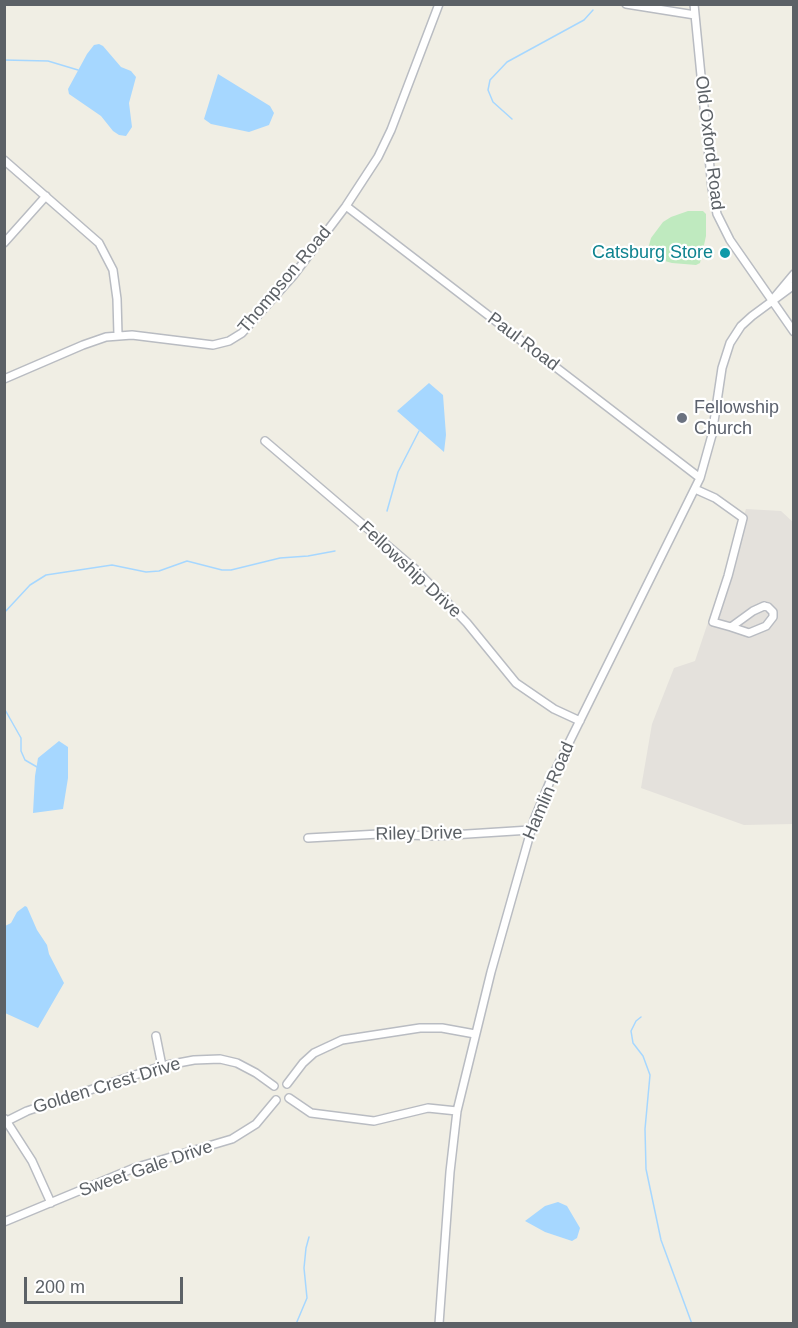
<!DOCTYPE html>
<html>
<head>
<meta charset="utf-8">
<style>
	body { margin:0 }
	#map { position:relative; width:798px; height:1328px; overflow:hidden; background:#f0eee4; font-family:Arial,sans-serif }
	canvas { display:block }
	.frame { position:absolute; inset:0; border:6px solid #5c6166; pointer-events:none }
	.scale { position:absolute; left:24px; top:1277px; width:159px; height:27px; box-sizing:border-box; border:3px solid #5c6166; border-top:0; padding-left:8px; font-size:18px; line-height:21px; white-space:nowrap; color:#5c6166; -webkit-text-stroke:4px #fff; paint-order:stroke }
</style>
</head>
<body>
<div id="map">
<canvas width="798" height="1328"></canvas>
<div class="frame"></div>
<div class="scale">200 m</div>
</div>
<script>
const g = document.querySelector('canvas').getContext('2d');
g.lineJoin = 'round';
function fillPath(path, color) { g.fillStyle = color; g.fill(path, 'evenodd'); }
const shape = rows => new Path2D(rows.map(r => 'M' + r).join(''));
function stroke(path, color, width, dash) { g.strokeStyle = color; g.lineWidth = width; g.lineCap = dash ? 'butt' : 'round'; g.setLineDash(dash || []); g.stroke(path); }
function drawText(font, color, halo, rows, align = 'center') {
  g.font = font + ' Arial,sans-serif'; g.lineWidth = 4.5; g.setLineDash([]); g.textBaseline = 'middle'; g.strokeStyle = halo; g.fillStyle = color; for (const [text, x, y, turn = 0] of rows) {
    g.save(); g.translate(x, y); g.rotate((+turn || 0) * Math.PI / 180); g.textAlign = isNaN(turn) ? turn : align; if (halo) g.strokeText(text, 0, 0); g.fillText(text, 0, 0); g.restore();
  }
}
fillPath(shape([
	[746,509,781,511,794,523,793,824,744,825,641,788,652,724,674,668,695,661]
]), '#e4e1dc');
fillPath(shape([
	[688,211,703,211,706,214,706,236,700,263,696,265,672,263,646,256,651,238,663,222,671,217]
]), '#bfeabf');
fillPath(shape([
	[99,44,103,46,121,67,131,71,136,77,129,103,132,127,126,136,119,135,113,131,101,116,69,94,68,89,87,54,94,45],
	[218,74,270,106,274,113,269,125,249,132,211,124,204,119],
	[429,383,443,395,446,435,444,452,397,411],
	[59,741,68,747,68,778,63,809,33,813,35,776,38,758],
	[25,906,27,907,37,930,47,945,49,954,64,983,38,1028,5,1013,5,926,11,923,17,912],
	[558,1202,567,1206,580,1228,577,1238,572,1241,545,1232,525,1221,545,1206]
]), '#a6d7ff');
stroke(shape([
	[4,60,48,61,78,70],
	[512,119,493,102,488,90,490,80,507,62,584,20,593,10],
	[387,511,398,472,419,431],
	[4,613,30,585,46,575,112,565,146,572,159,571,187,561,222,570,231,570,280,558,308,556,335,551],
	[4,708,21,738,21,751,25,760,37,767],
	[641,1017,636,1021,631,1031,633,1043,643,1056,650,1075,645,1129,646,1169,661,1240,692,1324],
	[296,1324,307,1298,304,1268,306,1248,309,1237]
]), '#a6d7ff', 1.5);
const minor = shape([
	[626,4,695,15],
	[694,4,712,188,717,214,730,240,794,332],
	[4,160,99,243,113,270,117,299,118,335],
	[346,206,700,478],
	[4,243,46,196],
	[774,298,794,274],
	[4,379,83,345,106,337,132,335,213,345,229,341,242,333,293,276,346,206,378,157,391,130,439,4],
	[265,441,415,569,467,623,516,683,554,709,580,721],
	[695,489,715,498,743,518,728,576,713,622,731,627],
	[764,606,768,607,773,612,773,617,766,626,749,633,731,627,753,611,764,606],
	[308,838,379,834,436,836,530,830],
	[156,1036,162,1066],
	[287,1084,303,1063,314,1053,342,1040,420,1028,442,1028,475,1034],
	[289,1098,311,1113,374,1121,428,1108,457,1111],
	[5,1119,32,1161,51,1203],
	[7,1121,27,1111,162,1066,194,1060,220,1059,237,1063,256,1073,274,1086],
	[4,1222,134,1168,232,1139,256,1124,276,1100],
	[439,1324,450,1172,457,1111,491,972,534,820,551,779,700,478,712,435,722,368,730,343,741,326,752,316,794,285]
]);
stroke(minor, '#b9bcc2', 10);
stroke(minor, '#fff', 7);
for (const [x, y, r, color] of [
	[725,253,6,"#0f9aa8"],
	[682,418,6,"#6b7280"]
]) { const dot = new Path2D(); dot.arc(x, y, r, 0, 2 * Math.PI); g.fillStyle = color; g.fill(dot); stroke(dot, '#fff', 2); }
drawText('18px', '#5c6166', '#fff', [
	["Old Oxford Road",709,143,83],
	["Thompson Road",285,280,-50],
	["Paul Road",523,342,37],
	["Fellowship Drive",410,570,43],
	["Hamlin Road",549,791,-67],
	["Riley Drive",419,834,-1],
	["Golden Crest Drive",107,1086,-17],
	["Sweet Gale Drive",146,1169,-19]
]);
drawText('18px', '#0d838f', '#fff', [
	["Catsburg Store",713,253]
], 'right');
drawText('18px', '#5b616d', '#fff', [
	["Fellowship",694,408],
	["Church",694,429]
], 'left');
</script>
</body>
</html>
